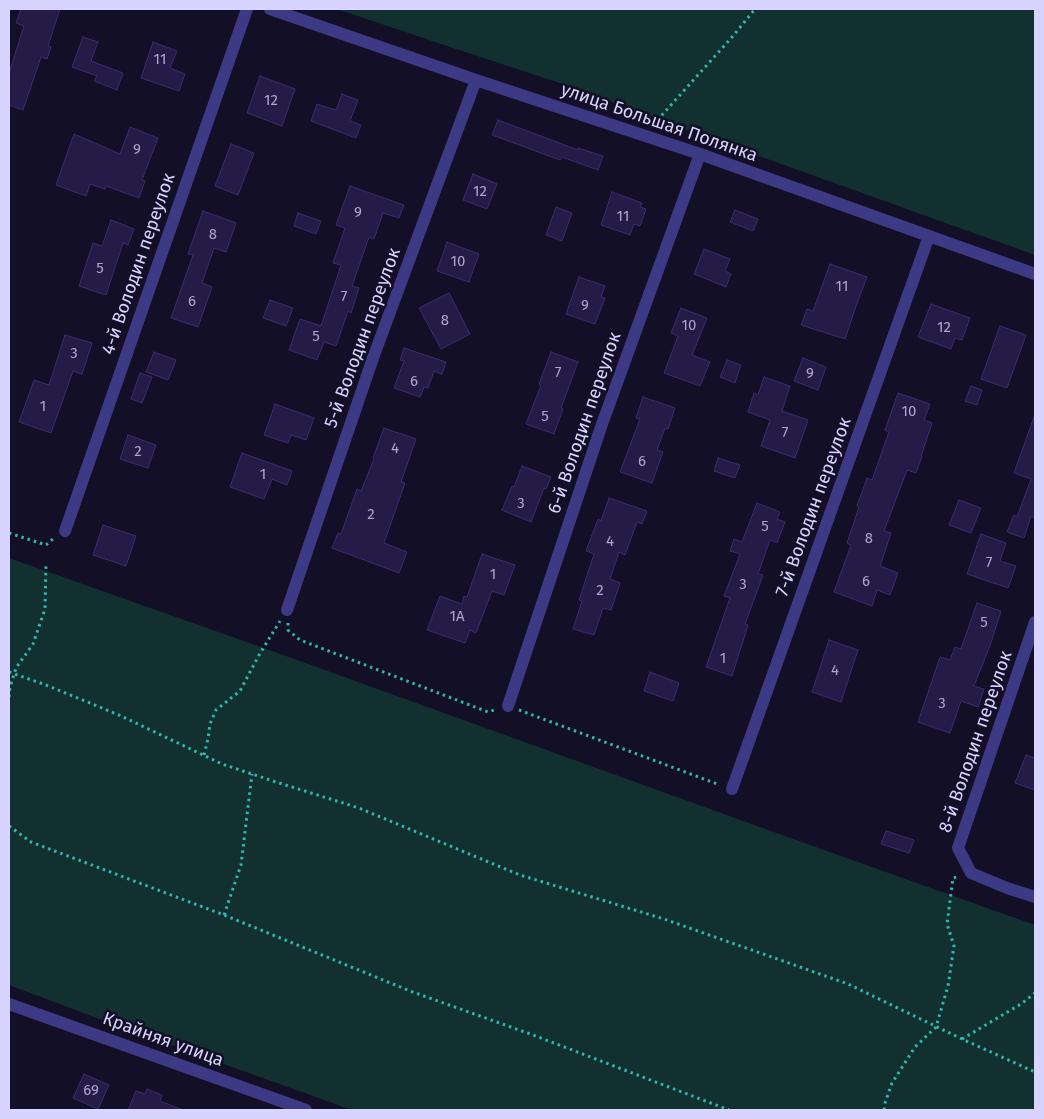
<!DOCTYPE html>
<html>
<head>
<meta charset="utf-8">
<style>
	body { margin:0 }
	#map { position:relative; width:1044px; height:1119px; overflow:hidden; background:#130f26; font-family:"Fira Sans",sans-serif }
	canvas { display:block }
	.frame { position:absolute; inset:0; border:10px solid #d9d4ff; pointer-events:none }
</style>
</head>
<body>
<div id="map">
<canvas width="1044" height="1119"></canvas>
<div class="frame"></div>
</div>
<script>
const g = document.querySelector('canvas').getContext('2d');
g.lineJoin = 'round';
function fillPath(path, color) { g.fillStyle = color; g.fill(path, 'evenodd'); }
const shape = rows => new Path2D(rows.map(r => 'M' + r).join(''));
function stroke(path, color, width, dash) { g.strokeStyle = color; g.lineWidth = width; g.lineCap = dash ? 'butt' : 'round'; g.setLineDash(dash || []); g.stroke(path); }
function drawText(font, color, halo, rows, align = 'center') {
  g.font = font + ' "Fira Sans",sans-serif'; g.lineWidth = 5; g.setLineDash([]); g.textBaseline = 'middle'; g.strokeStyle = halo; g.fillStyle = color; for (const [text, x, y, turn = 0] of rows) {
    g.save(); g.translate(x, y); g.rotate((+turn || 0) * Math.PI / 180); g.textAlign = isNaN(turn) ? turn : align; if (halo) g.strokeText(text, 0, 0); g.fillText(text, 0, 0); g.restore();
  }
}
fillPath(shape([
	[337,9,1035,9,1035,255,692,132,575,88,447,46],
	[9,558,275,652,796,840,1035,925,1035,1110,352,1110,118,1026,9,985]
]), '#12302f');
const building = shape([
	[21,9,60,9,48,46,51,47,47,59,41,57,23,110,9,105,9,73,24,26,16,23,21,9],
	[83,37,98,42,91,61,123,73,117,90,94,81,97,76,72,67,83,37],
	[153,42,177,51,170,68,185,74,179,91,141,78,153,42],
	[260,76,295,89,282,126,247,113,260,76],
	[342,94,358,100,350,121,361,125,356,138,311,121,317,104,336,110,342,94],
	[498,120,578,150,578,148,603,156,598,170,562,157,560,160,492,135,498,120],
	[130,127,158,138,142,180,145,181,139,198,106,186,105,189,90,184,86,196,56,185,74,134,120,154,130,127],
	[231,144,254,153,238,195,215,186,231,144],
	[473,174,497,184,487,209,463,200,473,174],
	[350,186,404,205,399,218,383,213,374,239,369,237,352,286,359,288,351,313,348,311,336,346,324,342,317,360,289,350,300,319,321,326,341,265,333,263,345,228,336,225,350,186],
	[612,192,642,203,640,207,646,209,640,226,634,224,630,235,601,225,612,192],
	[556,207,572,213,562,241,546,235,556,207],
	[735,210,758,219,753,231,730,222,735,210],
	[203,211,236,223,226,252,214,248,202,283,212,287,198,327,171,318,193,255,188,254,203,211],
	[298,213,321,221,316,234,294,226,298,213],
	[111,220,134,229,128,245,123,243,106,295,79,286,93,243,102,246,111,220],
	[447,242,479,254,469,282,437,271,447,242],
	[704,249,730,259,725,271,731,274,726,287,694,274,704,249],
	[830,264,867,277,857,303,845,339,801,325,807,309,813,311,830,264],
	[579,277,605,286,601,297,605,298,595,324,566,314,579,277],
	[449,293,470,334,441,349,419,308,449,293],
	[270,300,293,308,286,326,263,318,270,300],
	[931,304,970,318,962,340,955,338,951,349,918,337,931,304],
	[681,308,707,318,692,355,710,362,700,386,664,373,678,336,671,333,681,308],
	[1000,326,1026,335,1007,388,981,379,1000,326],
	[65,335,92,343,82,374,73,371,51,433,19,422,34,380,49,385,65,335],
	[404,348,446,362,442,374,434,371,428,388,424,387,420,397,394,388,404,361,400,360,404,348],
	[154,352,176,360,168,380,146,372,154,352],
	[551,352,578,362,561,408,563,409,554,434,526,424,541,385,539,384,551,352],
	[803,358,826,367,818,390,794,381,803,358],
	[727,360,741,365,735,383,720,377,727,360],
	[140,373,152,377,142,403,131,399,140,373],
	[764,377,790,386,782,411,808,420,795,458,761,446,770,420,748,412,754,393,758,395,764,377],
	[971,386,982,390,977,405,965,401,971,386],
	[898,393,930,404,924,420,932,423,921,456,922,456,916,473,907,470,884,531,891,533,880,566,898,573,890,595,877,590,872,606,834,592,851,545,847,543,859,507,857,506,867,478,872,480,889,432,885,430,898,393],
	[643,397,675,408,668,429,665,428,657,450,663,452,652,483,620,472,640,419,636,418,643,397],
	[275,404,314,418,306,440,291,435,288,443,264,435,275,404],
	[1034,417,1035,418,1035,518,1031,516,1024,538,1007,532,1014,515,1017,517,1031,479,1014,473,1034,417],
	[384,428,416,439,401,482,405,483,384,543,407,552,399,573,332,548,338,533,341,534,357,489,361,491,374,459,373,458,384,428],
	[128,435,156,445,148,468,120,459,128,435],
	[242,453,292,471,287,485,272,479,264,499,230,487,242,453],
	[718,458,740,465,735,478,714,471,718,458],
	[522,466,551,477,546,489,544,488,531,522,502,510,512,486,514,487,522,466],
	[609,498,647,511,642,524,637,522,625,555,619,552,610,579,620,583,611,610,603,608,594,635,573,629,582,601,579,600,594,554,586,551,598,519,601,521,609,498],
	[959,500,981,508,971,533,949,525,959,500],
	[757,503,780,512,777,519,785,522,777,543,770,540,758,574,763,575,745,624,748,625,732,676,706,667,730,598,724,596,740,554,730,551,734,539,742,542,757,503],
	[103,525,136,536,126,566,93,555,103,525],
	[981,534,1006,543,1000,561,1016,566,1008,588,967,574,981,534],
	[482,554,515,565,504,595,492,591,476,633,470,630,465,643,427,630,440,596,462,604,464,596,467,597,482,554],
	[977,603,1001,611,991,643,974,686,984,689,978,707,961,701,950,733,918,722,940,657,950,660,955,647,961,649,977,603],
	[829,640,858,650,841,702,812,692,829,640],
	[650,672,679,683,673,701,644,691,650,672],
	[1026,755,1035,758,1035,790,1015,783,1026,755],
	[886,831,914,840,909,853,881,844,886,831],
	[84,1074,109,1085,98,1109,73,1098,84,1074],
	[147,1089,162,1095,160,1101,183,1110,128,1110,136,1091,145,1094,147,1089]
]);
fillPath(building, '#241b47');
stroke(building, '#3b2d73', 1);
stroke(shape([
	[653,125,733,36,755,9],
	[9,533,46,545,54,538],
	[288,623,288,630,300,640,488,712,497,709],
	[9,672,46,685,119,715,222,764,276,782,359,808,520,875,664,919,848,984,962,1039,1035,1072],
	[9,697,10,687,16,668,33,644,45,609,46,564],
	[519,710,720,785],
	[204,755,208,739,210,724,216,710,240,691,259,655,280,621],
	[9,826,31,842,224,915,410,991,533,1035,729,1110],
	[224,915,241,865,252,774],
	[962,1039,1021,1004,1035,993],
	[884,1110,885,1103,892,1083,915,1047,936,1027,948,986,954,946,947,924,953,878,960,876]
]), '#2fb8b0', 3, [2.5, 4]);
stroke(shape([
	[270,9,476,80,700,154,1035,274],
	[65,531,247,9],
	[287,610,373,358,476,80],
	[1035,622,958,848,971,873,1007,888,1035,897],
	[508,706,601,427,700,154],
	[732,789,929,236],
	[9,1004,306,1110]
]), '#3d3a85', 12);
drawText('15px', '#aca6d1', null, [
	["11",160,60],
	["12",271,101],
	["9",137,150],
	["12",480,192],
	["9",358,213],
	["11",623,217],
	["8",213,235],
	["10",458,262],
	["5",100,269],
	["11",842,287],
	["7",344,297],
	["6",192,302],
	["9",585,306],
	["8",445,321],
	["10",689,326],
	["12",944,328],
	["5",316,337],
	["3",74,354],
	["7",558,373],
	["9",810,374],
	["6",414,382],
	["1",43,407],
	["10",909,412],
	["5",545,417],
	["7",785,433],
	["4",395,449],
	["2",138,452],
	["6",642,462],
	["1",263,475],
	["3",521,504],
	["2",371,515],
	["5",765,527],
	["8",869,539],
	["4",610,542],
	["7",989,563],
	["1",493,575],
	["6",866,582],
	["3",743,585],
	["2",600,591],
	["1А",457,617],
	["5",984,623],
	["1",723,659],
	["4",835,671],
	["3",942,704],
	["69",91,1091]
]);
drawText('18px', '#d9d4ff', '#130f26', [
	["улица Большая Полянка",659,123,19],
	["4-й Володин переулок",139,264,-71],
	["5-й Володин переулок",363,338,-70],
	["6-й Володин переулок",585,423,-71],
	["7-й Володин переулок",814,507,-70],
	["8-й Володин переулок",976,742,-71],
	["Крайняя улица",163,1040,20]
]);
</script>
</body>
</html>
